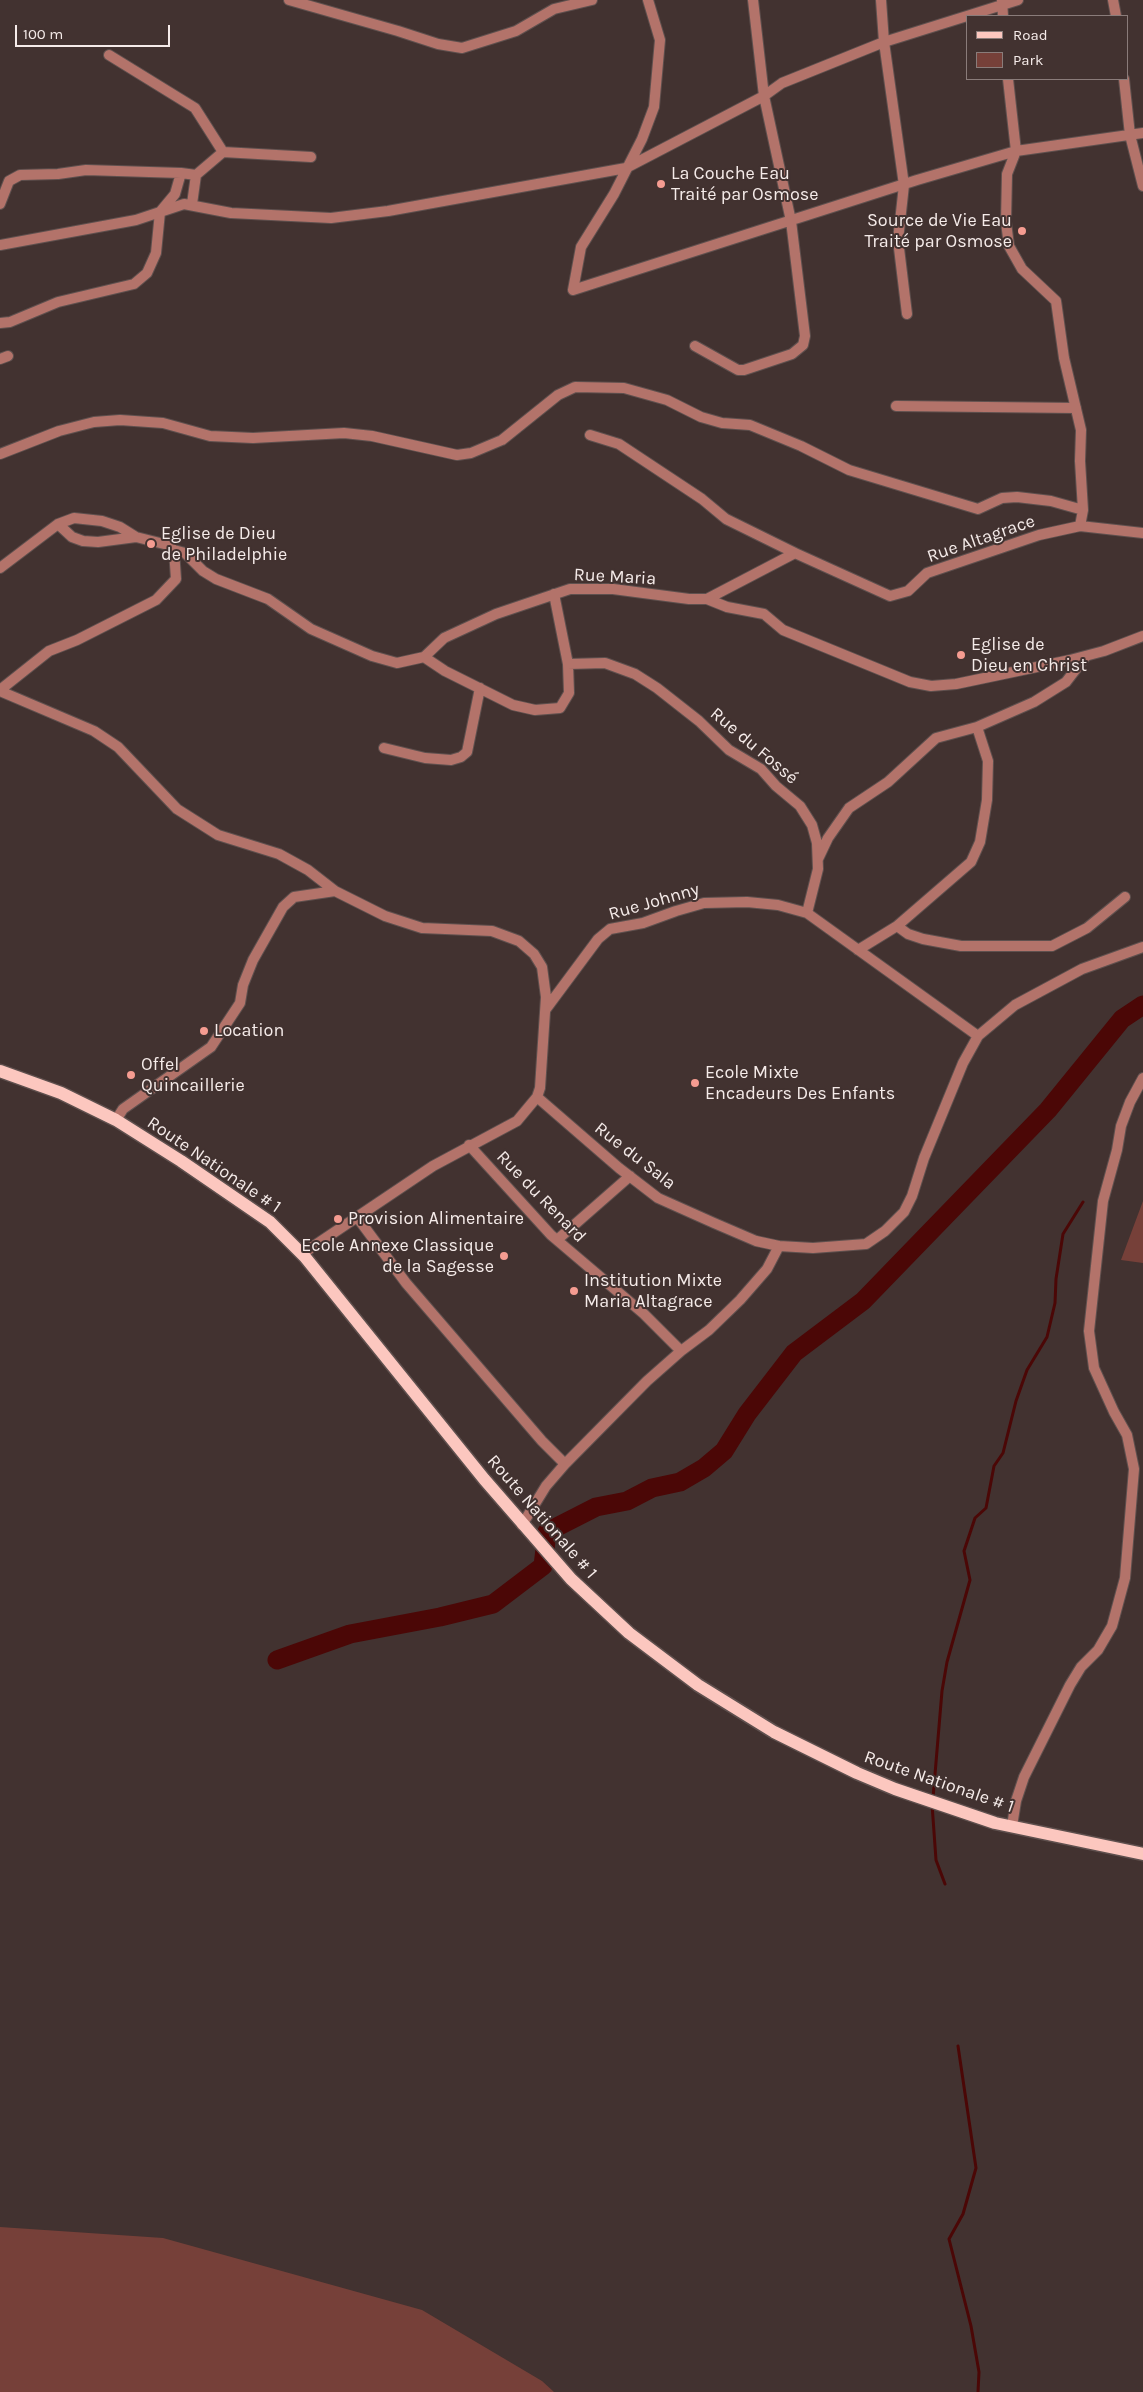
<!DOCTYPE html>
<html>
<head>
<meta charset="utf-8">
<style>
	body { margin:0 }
	#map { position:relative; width:1143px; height:2392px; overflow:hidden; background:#423230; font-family:Karla,sans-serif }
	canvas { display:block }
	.legend { position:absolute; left:966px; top:15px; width:162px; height:65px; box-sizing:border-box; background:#423230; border:1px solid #8a7c7a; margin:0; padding:6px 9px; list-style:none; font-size:15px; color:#f5ebe9 }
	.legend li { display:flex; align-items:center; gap:10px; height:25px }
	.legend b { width:25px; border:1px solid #8a7c7a }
	.scale { position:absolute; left:15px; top:25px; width:155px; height:22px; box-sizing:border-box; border:2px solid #f5ebe9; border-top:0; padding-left:6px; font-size:15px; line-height:18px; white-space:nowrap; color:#f5ebe9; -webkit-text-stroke:4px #423230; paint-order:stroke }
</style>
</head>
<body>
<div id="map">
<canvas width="1143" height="2392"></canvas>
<ul class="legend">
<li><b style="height:6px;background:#fcc7bf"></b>Road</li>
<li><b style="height:14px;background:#764039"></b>Park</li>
</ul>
<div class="scale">100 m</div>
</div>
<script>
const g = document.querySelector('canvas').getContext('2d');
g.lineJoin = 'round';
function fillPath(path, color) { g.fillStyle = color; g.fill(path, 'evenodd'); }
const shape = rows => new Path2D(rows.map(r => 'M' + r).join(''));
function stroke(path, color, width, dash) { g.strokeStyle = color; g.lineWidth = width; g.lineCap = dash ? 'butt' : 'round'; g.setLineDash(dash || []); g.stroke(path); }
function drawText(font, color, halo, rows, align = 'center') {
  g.font = font + ' Karla,sans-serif'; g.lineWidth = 4; g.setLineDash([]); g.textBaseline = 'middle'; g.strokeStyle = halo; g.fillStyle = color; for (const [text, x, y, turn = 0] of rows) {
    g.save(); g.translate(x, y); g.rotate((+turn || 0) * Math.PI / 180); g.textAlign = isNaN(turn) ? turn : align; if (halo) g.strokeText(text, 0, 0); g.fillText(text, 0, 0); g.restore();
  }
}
fillPath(shape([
	[1143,1201,1143,1263,1121,1260],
	[0,2227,163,2238,422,2310,542,2381,554,2392,0,2392]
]), '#764039');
stroke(shape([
	[933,1798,942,1691,947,1662,970,1580,964,1551,975,1518,986,1508,994,1466,1003,1453,1016,1401,1027,1370,1047,1337,1055,1303,1056,1279,1063,1234,1083,1202],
	[932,1804,936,1860,945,1884],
	[958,2046,976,2168,963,2214,949,2239,971,2326,979,2372,978,2392]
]), '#4b0706', 3);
stroke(shape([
	[277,1660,350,1634,440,1617,493,1604,543,1566,547,1532,596,1507,627,1501,652,1488,680,1482,704,1468,724,1451,747,1414,794,1353,863,1301,1048,1110,1122,1019,1143,1005]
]), '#4b0706', 19);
const minor = shape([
	[289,0,398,31,438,44,462,48,516,31,554,9,592,0],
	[648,0,660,40,654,107,642,139,614,194,581,247,573,290,917,180,1016,151,1143,133],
	[881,0,884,42,904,185,898,240,907,314],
	[1002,0,1003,16],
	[1113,0,1116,16],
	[1008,79,1016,151,1007,174,1006,222,1009,246,1022,269,1056,301,1064,358,1081,430,1080,461,1083,510,1080,526],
	[1124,79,1130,135,1143,186],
	[223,152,311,157],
	[0,204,9,181,20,175,58,174,86,170,181,173],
	[192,204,196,175],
	[0,245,136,220,184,204,231,213,331,218,388,211,626,168,764,96,782,83,884,42,1018,0],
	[0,323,10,322,58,302,134,284,147,273,156,253,160,212,175,194,181,173,196,175,223,152,195,108,109,55],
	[695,346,738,370,744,370,792,354,803,345,805,336,791,221,764,96,753,0],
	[0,359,8,356],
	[896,406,1076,408],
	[590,435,619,444,702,499,726,519,795,553],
	[0,454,59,431,94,422,120,420,163,423,210,436,253,438,344,433,372,436,457,455,471,453,502,440,558,395,575,387,624,388,667,400,701,417,722,423,750,425,801,446,849,470,978,509,1002,498,1017,497,1051,501,1083,510],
	[58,524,72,537,83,541,98,542,136,537,168,545,174,550,185,553,203,571,216,579,268,599,311,629,372,656,397,663,424,657,444,638,496,614,570,589,613,589,689,599,707,599,727,607,764,614,783,630,910,682,931,686,956,684,1070,660,1104,651,1143,636],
	[0,568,58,524,74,518,102,521,120,527,136,537],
	[554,594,568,664,605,663,635,674,657,688,699,721,729,750,761,769,776,786,800,806,812,825,817,843,818,869,807,913,978,1036],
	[707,599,795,553,890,596,908,591,927,573,1039,535,1080,526,1143,533],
	[424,657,445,671,513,705,535,710,560,708,569,693,568,664],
	[0,690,49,651,77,640,156,600,176,579,174,550],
	[0,691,94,731,118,747,177,809,218,835,279,854,308,870,335,891],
	[384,748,425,758,451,760,461,757,467,752,480,688],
	[818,859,828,838,849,808,888,782,936,738,977,727,1034,702,1066,682,1086,656],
	[897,926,971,862,980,842,987,800,988,761,977,727],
	[858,950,897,926,908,934,923,939,961,946,1052,946,1087,928,1125,897],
	[546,1009,598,939,610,929,643,923,676,911,704,903,747,902,778,905,807,913],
	[537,1097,619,1168,658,1198,714,1223,756,1241,779,1246,813,1248,866,1244,885,1231,904,1212,912,1196,924,1158,963,1063,978,1036,1015,1005,1082,969,1143,947],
	[116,1120,123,1109,211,1047,240,1003,243,985,253,960,283,907,294,897,335,891,385,916,422,928,492,931,519,941,534,954,542,967,546,997,540,1088,537,1097,517,1121,433,1166,302,1254],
	[469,1145,551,1235,644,1314,681,1351],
	[357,1217,406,1283,542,1441,565,1464],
	[557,1240,630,1176],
	[522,1525,546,1486,565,1464,647,1381,681,1351,709,1330,740,1300,767,1269,779,1246],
	[1012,1826,1016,1801,1024,1777,1070,1685,1081,1667,1098,1650,1112,1626,1125,1578,1134,1469,1127,1435,1114,1412,1094,1368,1089,1331,1103,1201,1117,1150,1121,1126,1130,1102,1143,1078]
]);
const primary = shape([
	[0,1071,61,1093,116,1120,181,1161,270,1222,305,1257,484,1479,571,1579,629,1633,698,1685,774,1732,857,1773,895,1789,995,1823,1143,1854]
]);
stroke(minor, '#5f504e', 12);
stroke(primary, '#5f504e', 15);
stroke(minor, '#b3736a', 10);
stroke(primary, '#fcc7bf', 12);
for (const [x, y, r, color] of [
	[661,184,5,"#f59c91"],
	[1022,231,5,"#f59c91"],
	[151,544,5,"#f59c91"],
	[961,655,5,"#f59c91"],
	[204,1031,5,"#f59c91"],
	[131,1075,5,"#f59c91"],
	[695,1083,5,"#f59c91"],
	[338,1219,5,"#f59c91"],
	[504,1256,5,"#f59c91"],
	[574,1291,5,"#f59c91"]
]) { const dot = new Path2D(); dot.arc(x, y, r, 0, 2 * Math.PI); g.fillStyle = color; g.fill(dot); stroke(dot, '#423230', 2); }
drawText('18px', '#f5ebe9', '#423230', [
	["La Couche Eau",671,174],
	["Traité par Osmose",671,195],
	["Source de Vie Eau",1012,221,"right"],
	["Traité par Osmose",1012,242,"right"],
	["Eglise de Dieu",161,534],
	["de Philadelphie",161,555],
	["Eglise de",971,645],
	["Dieu en Christ",971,666],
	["Location",214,1031],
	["Offel",141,1065],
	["Quincaillerie",141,1086],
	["Ecole Mixte",705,1073],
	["Encadeurs Des Enfants",705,1094],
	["Provision Alimentaire",348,1219],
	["Ecole Annexe Classique",494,1246,"right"],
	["de la Sagesse",494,1267,"right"],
	["Institution Mixte",584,1281],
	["Maria Altagrace",584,1302]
], 'left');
drawText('18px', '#f5ebe9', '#423230', [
	["Rue Altagrace",981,539,-19],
	["Rue Maria",615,577,3],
	["Rue du Fossé",754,746,40],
	["Rue Johnny",654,902,-16],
	["Rue du Sala",635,1156,38],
	["Route Nationale # 1",214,1165,34],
	["Rue du Renard",541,1197,46],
	["Route Nationale # 1",542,1517,49],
	["Route Nationale # 1",939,1782,19]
]);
</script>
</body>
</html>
